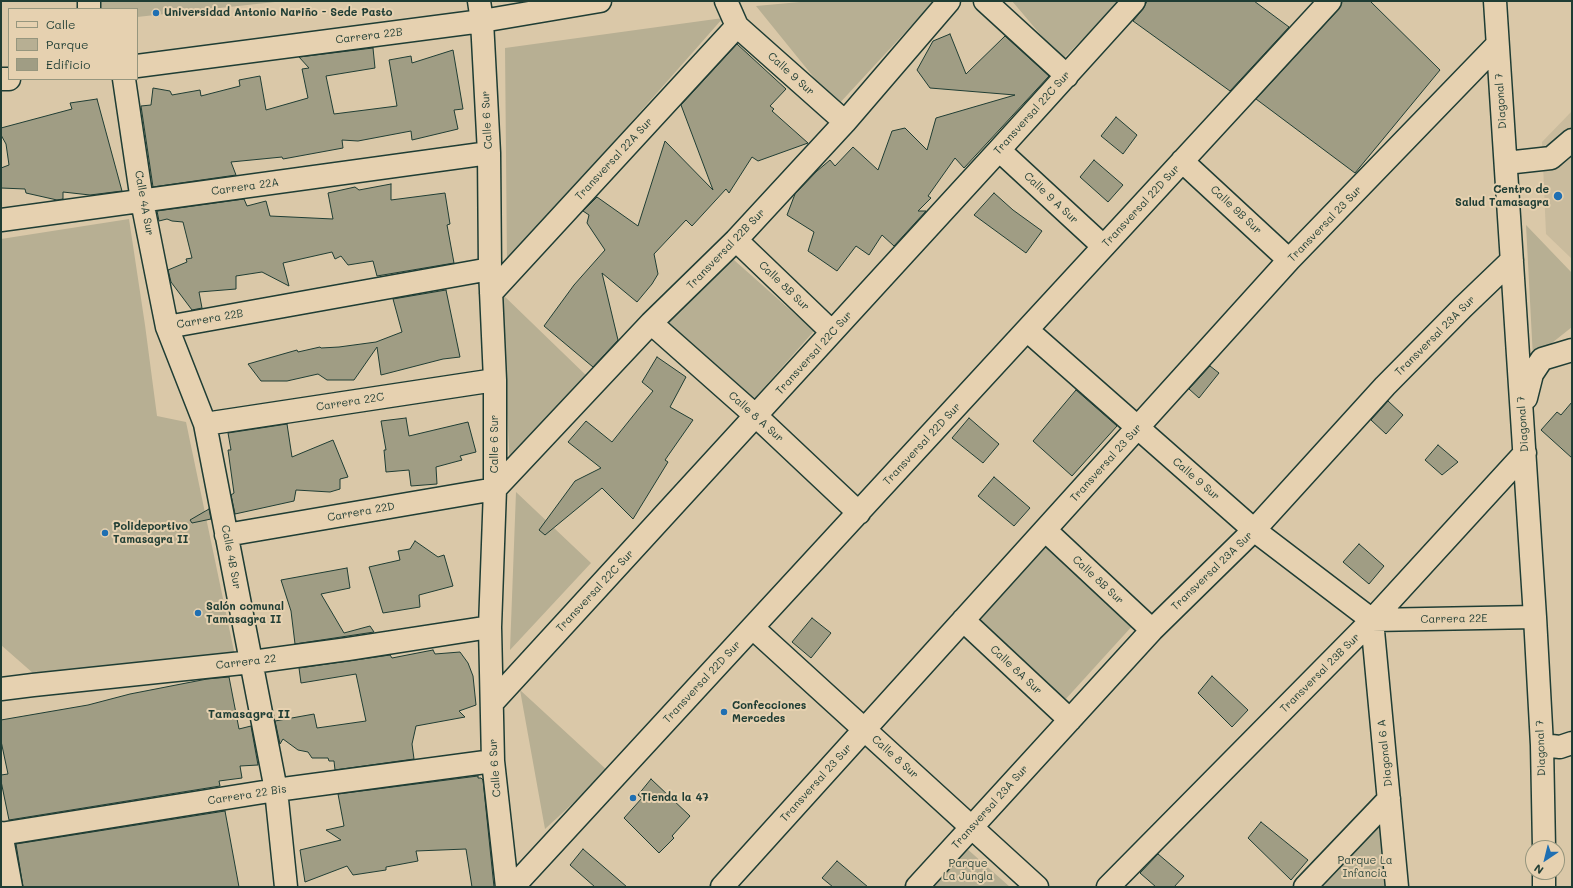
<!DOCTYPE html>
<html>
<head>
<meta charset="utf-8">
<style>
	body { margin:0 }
	#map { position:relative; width:1573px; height:888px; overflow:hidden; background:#dac8a8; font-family:Mali,sans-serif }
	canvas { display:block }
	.frame { position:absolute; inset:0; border:2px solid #1f3d34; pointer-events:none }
	.legend { position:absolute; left:8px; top:8px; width:130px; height:72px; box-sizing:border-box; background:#e6d1b0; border:1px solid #96967e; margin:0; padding:5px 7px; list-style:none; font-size:12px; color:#1f3d34 }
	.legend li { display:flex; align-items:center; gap:8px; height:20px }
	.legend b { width:20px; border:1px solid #96967e }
	.north { position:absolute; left:1525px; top:840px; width:40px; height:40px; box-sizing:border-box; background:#e6d1b0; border:1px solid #96967e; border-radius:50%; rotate:215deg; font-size:11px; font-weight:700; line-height:16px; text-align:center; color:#1f3d34 }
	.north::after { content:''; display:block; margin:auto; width:14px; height:18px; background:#1f6fb2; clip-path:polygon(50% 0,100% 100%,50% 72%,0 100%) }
</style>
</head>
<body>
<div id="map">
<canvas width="1573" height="888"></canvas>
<div class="frame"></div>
<ul class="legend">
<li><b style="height:5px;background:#e6d1b0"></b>Calle</li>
<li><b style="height:11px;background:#b7af93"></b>Parque</li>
<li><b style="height:11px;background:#a09d84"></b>Edificio</li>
</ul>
<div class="north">N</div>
</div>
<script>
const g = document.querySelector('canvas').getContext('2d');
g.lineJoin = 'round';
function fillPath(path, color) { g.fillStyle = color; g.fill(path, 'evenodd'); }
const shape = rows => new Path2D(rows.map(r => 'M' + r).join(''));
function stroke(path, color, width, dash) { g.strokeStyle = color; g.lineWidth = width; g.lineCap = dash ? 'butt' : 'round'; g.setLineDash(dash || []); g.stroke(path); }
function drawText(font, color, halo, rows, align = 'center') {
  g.font = font + ' Mali,sans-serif'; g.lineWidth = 4; g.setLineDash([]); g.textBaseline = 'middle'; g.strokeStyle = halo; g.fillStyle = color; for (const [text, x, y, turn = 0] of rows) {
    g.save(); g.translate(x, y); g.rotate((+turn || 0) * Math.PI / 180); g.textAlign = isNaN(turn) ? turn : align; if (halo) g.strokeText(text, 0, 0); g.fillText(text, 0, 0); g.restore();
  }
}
fillPath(shape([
	[1572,111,1572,259,1546,234,1542,142]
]), '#c9bb9d');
fillPath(shape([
	[99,1,284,1,137,17,137,9,100,9],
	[811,1,934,1,837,106,756,6],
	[1012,1,1120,1,1062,60],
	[723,18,507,263,505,48],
	[129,219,145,325,157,416,186,422,235,656,34,674,1,645,1,239],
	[1526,225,1572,273,1572,327,1533,358],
	[725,252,814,331,753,400,664,322],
	[500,292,592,381,510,465],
	[516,492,591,563,510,650],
	[1045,544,1134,624,1064,701,975,622],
	[520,690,608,771,545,829],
	[1380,822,1386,887,1317,887],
	[965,847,1010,887,928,887]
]), '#b7af93');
const building = shape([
	[1147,1,1254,1,1289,27,1230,91,1133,21,1143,9,1147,1],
	[1342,1,1370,1,1440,70,1355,173,1256,99,1339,9,1342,1],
	[950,34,966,74,1005,36,1049,76,964,168,955,158,928,196,931,198,918,211,926,211,894,246,882,235,869,255,856,246,837,271,808,251,814,232,787,215,795,194,817,171,830,160,835,166,853,147,878,170,892,131,905,128,927,150,936,118,1015,95,930,88,917,70,933,41,950,34],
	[737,44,786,89,770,106,774,109,772,111,808,143,758,161,752,157,729,193,726,189,692,226,686,220,654,254,658,274,652,284,637,302,602,273,618,340,593,367,544,326,574,285,605,250,587,223,589,215,583,211,597,197,638,226,665,141,713,190,681,105,737,44],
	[373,48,375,68,326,76,334,114,397,106,389,60,411,56,412,63,453,50,463,109,454,110,458,129,412,140,411,131,358,141,342,140,343,148,283,159,282,157,231,162,236,175,153,187,141,106,151,105,153,88,170,91,172,95,200,90,201,96,240,86,239,80,260,76,266,110,308,98,302,69,309,68,299,57,373,48],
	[97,99,122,191,90,195,63,192,63,199,57,200,26,193,25,189,1,188,1,168,9,165,6,144,1,135,1,128,72,109,70,103,97,99],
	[1116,117,1137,135,1123,154,1101,136,1116,117],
	[1094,160,1123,185,1108,202,1080,177,1094,160],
	[391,184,391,200,445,193,450,224,447,225,454,263,377,276,373,261,348,265,341,256,335,259,332,252,283,263,289,286,262,272,236,276,236,289,199,292,202,308,192,310,171,282,168,270,187,262,186,259,192,258,183,222,172,221,167,219,159,221,157,211,244,199,247,206,266,201,270,216,333,219,328,193,355,187,359,190,391,184],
	[994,193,1013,210,1042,231,1026,253,974,215,994,193],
	[446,290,460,357,443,359,381,375,377,347,354,380,327,380,318,374,287,381,261,381,248,364,297,350,298,352,320,347,321,348,339,347,376,342,402,332,393,299,446,290],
	[657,357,686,377,670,407,693,420,665,460,668,462,633,519,602,488,545,535,539,530,575,481,601,468,568,442,586,421,612,442,653,391,642,382,657,357],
	[1210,366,1219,373,1199,398,1189,389,1210,366],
	[1076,390,1117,426,1072,476,1033,441,1076,390],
	[1388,401,1403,415,1386,434,1371,420,1388,401],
	[1572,402,1572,458,1541,430,1557,412,1561,415,1572,402],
	[406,418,409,436,468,422,476,452,460,456,462,460,436,467,437,484,411,486,409,470,386,472,384,450,386,450,381,421,406,418],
	[969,418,999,444,983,463,952,438,969,418],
	[287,424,292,457,333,440,348,477,340,479,340,489,330,492,296,490,294,501,235,514,231,495,234,493,228,450,231,450,228,433,287,424],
	[1438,445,1458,462,1442,475,1425,460,1438,445],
	[994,477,1030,508,1014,526,978,496,994,477],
	[209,509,211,519,192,523,190,520,209,509],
	[415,541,438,557,444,555,453,586,419,595,420,607,383,613,369,567,400,560,398,551,410,549,415,541],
	[1359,544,1384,566,1369,584,1343,562,1359,544],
	[347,568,350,588,321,594,344,633,370,626,374,632,295,644,291,611,281,580,347,568],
	[812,618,831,633,811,658,792,642,812,618],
	[433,650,435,654,460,652,468,663,473,676,476,705,459,711,465,717,416,726,412,744,414,759,335,770,334,761,329,761,328,758,312,758,308,752,298,750,283,739,280,744,275,721,314,714,317,728,366,721,356,674,301,683,299,668,390,655,392,658,433,650],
	[1212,676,1248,710,1232,727,1198,693,1212,676],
	[229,677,239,729,251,726,258,765,240,766,242,778,219,781,220,786,9,820,1,781,1,775,8,774,1,741,1,720,88,705,130,694,207,679,229,677],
	[478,776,478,778,481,778,483,780,494,887,472,887,466,849,416,851,418,861,386,867,386,870,353,875,347,866,305,882,300,850,341,840,326,830,344,826,338,794,478,776],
	[651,779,690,816,672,836,674,838,659,853,624,818,642,798,638,795,651,779],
	[225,811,239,887,23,887,16,844,225,811],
	[1261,822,1308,860,1291,880,1248,838,1261,822],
	[583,849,627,887,595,887,570,865,583,849],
	[1158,854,1184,876,1174,887,1156,887,1140,873,1158,854],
	[837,861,868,887,833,887,822,878,837,861]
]);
fillPath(building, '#a09d84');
stroke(building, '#1f3d34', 1);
const minor = shape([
	[89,1,89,9],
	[479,1,482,21,489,153,490,269,495,380,495,489,490,627,493,761,507,887],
	[726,1,737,26,845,122],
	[985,1,1067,76],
	[1495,1,1535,617,1542,745,1544,848],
	[137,66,482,21,600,1],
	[1,79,9,79],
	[124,79,142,201,167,327,205,424,276,790,286,887],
	[999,150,1103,246],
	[1182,161,1289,260],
	[1506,163,1551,158,1572,140],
	[1,220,489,153],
	[736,240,832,332],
	[491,293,737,26],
	[651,323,756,416,859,513],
	[167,327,490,269],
	[1027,330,1254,530,1372,620],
	[1526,398,1532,374,1542,359,1572,350],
	[205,424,495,380],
	[1045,530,1152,630],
	[226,535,495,489,651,323,736,240,845,122,949,1],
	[963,620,1070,720],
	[1372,620,1397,887],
	[1372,620,1535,617],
	[753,628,1037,887],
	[1,689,33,685,252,662,348,649,490,627],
	[492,703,999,150,1134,1],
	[1542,745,1560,747,1572,743],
	[1,833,11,887],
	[1,834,276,790,493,761],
	[1544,872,1544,887],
	[513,887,1330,1],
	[722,887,1289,260,1497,45],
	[917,887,1152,630,1254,530,1385,386,1463,307,1512,260],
	[1108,887,1372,620,1525,453],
	[1305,887,1389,799]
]);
stroke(minor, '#1f3d34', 25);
stroke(minor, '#e6d1b0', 22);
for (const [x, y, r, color] of [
	[156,13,4,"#1f6fb2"],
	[1558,196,5,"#1f6fb2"],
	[105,533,4,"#1f6fb2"],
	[198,613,4,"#1f6fb2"],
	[724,712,4,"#1f6fb2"],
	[633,798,4,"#1f6fb2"]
]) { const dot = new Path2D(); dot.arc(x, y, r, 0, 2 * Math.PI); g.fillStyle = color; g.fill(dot); stroke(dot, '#e6d1b0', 1.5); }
drawText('bold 11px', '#1f3d34', '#e6d1b0', [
	["Universidad Antonio Nariño - Sede Pasto",164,13],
	["Centro de",1549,190,"right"],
	["Salud Tamasagra",1549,203,"right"],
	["Polideportivo",113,527],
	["Tamasagra II",113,540],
	["Salón comunal",206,607],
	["Tamasagra II",206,620],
	["Confecciones",732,706],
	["Mercedes",732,719],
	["Tienda la 47",641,798]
], 'left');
drawText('11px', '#1f3d34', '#e6d1b0', [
	["Carrera 22B",369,36,-7],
	["Calle 9 Sur",791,74,42],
	["Diagonal 7",1501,101,-94],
	["Transversal 22C Sur",1032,113,-48],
	["Calle 6 Sur",487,120,-93],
	["Transversal 22A Sur",614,159,-47],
	["Carrera 22A",245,187,-8],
	["Calle 9 A Sur",1051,198,43],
	["Calle 4A Sur",144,203,80],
	["Transversal 22D Sur",1141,206,-47],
	["Calle 9B Sur",1236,210,43],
	["Transversal 23 Sur",1325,224,-46],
	["Transversal 22B Sur",726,249,-46],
	["Calle 8B Sur",784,286,44],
	["Carrera 22B",210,319,-10],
	["Transversal 23A Sur",1435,336,-45],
	["Transversal 22C Sur",814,353,-48],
	["Carrera 22C",350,402,-9],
	["Calle 8 A Sur",756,417,42],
	["Diagonal 7",1523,424,-94],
	["Calle 6 Sur",495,444,-90],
	["Transversal 22D Sur",922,444,-47],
	["Transversal 23 Sur",1106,463,-48],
	["Calle 9 Sur",1196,479,41],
	["Carrera 22D",361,512,-10],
	["Calle 4B Sur",231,557,79],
	["Transversal 23A Sur",1212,571,-44],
	["Calle 8B Sur",1098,580,43],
	["Transversal 22C Sur",595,591,-47],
	["Carrera 22E",1454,619,-1],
	["Carrera 22",246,662,-7],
	["Calle 8A Sur",1016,670,43],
	["Transversal 23B Sur",1320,673,-45],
	["Transversal 22D Sur",702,682,-47],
	["Diagonal 7",1541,748,-92],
	["Diagonal 6 A",1385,753,-96],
	["Calle 8 Sur",895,757,42],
	["Calle 6 Sur",495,768,-94],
	["Transversal 23 Sur",816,783,-48],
	["Carrera 22 Bis",247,795,-9],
	["Transversal 23A Sur",990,807,-48]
]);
drawText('11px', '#2e483e', '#e6d1b0', [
	["Parque La",1365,861],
	["Infancia",1365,874],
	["Parque",968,864],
	["La Jungla",968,877]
]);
drawText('bold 12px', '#1f3d34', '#e6d1b0', [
	["Tamasagra II",249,714]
]);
</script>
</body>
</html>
